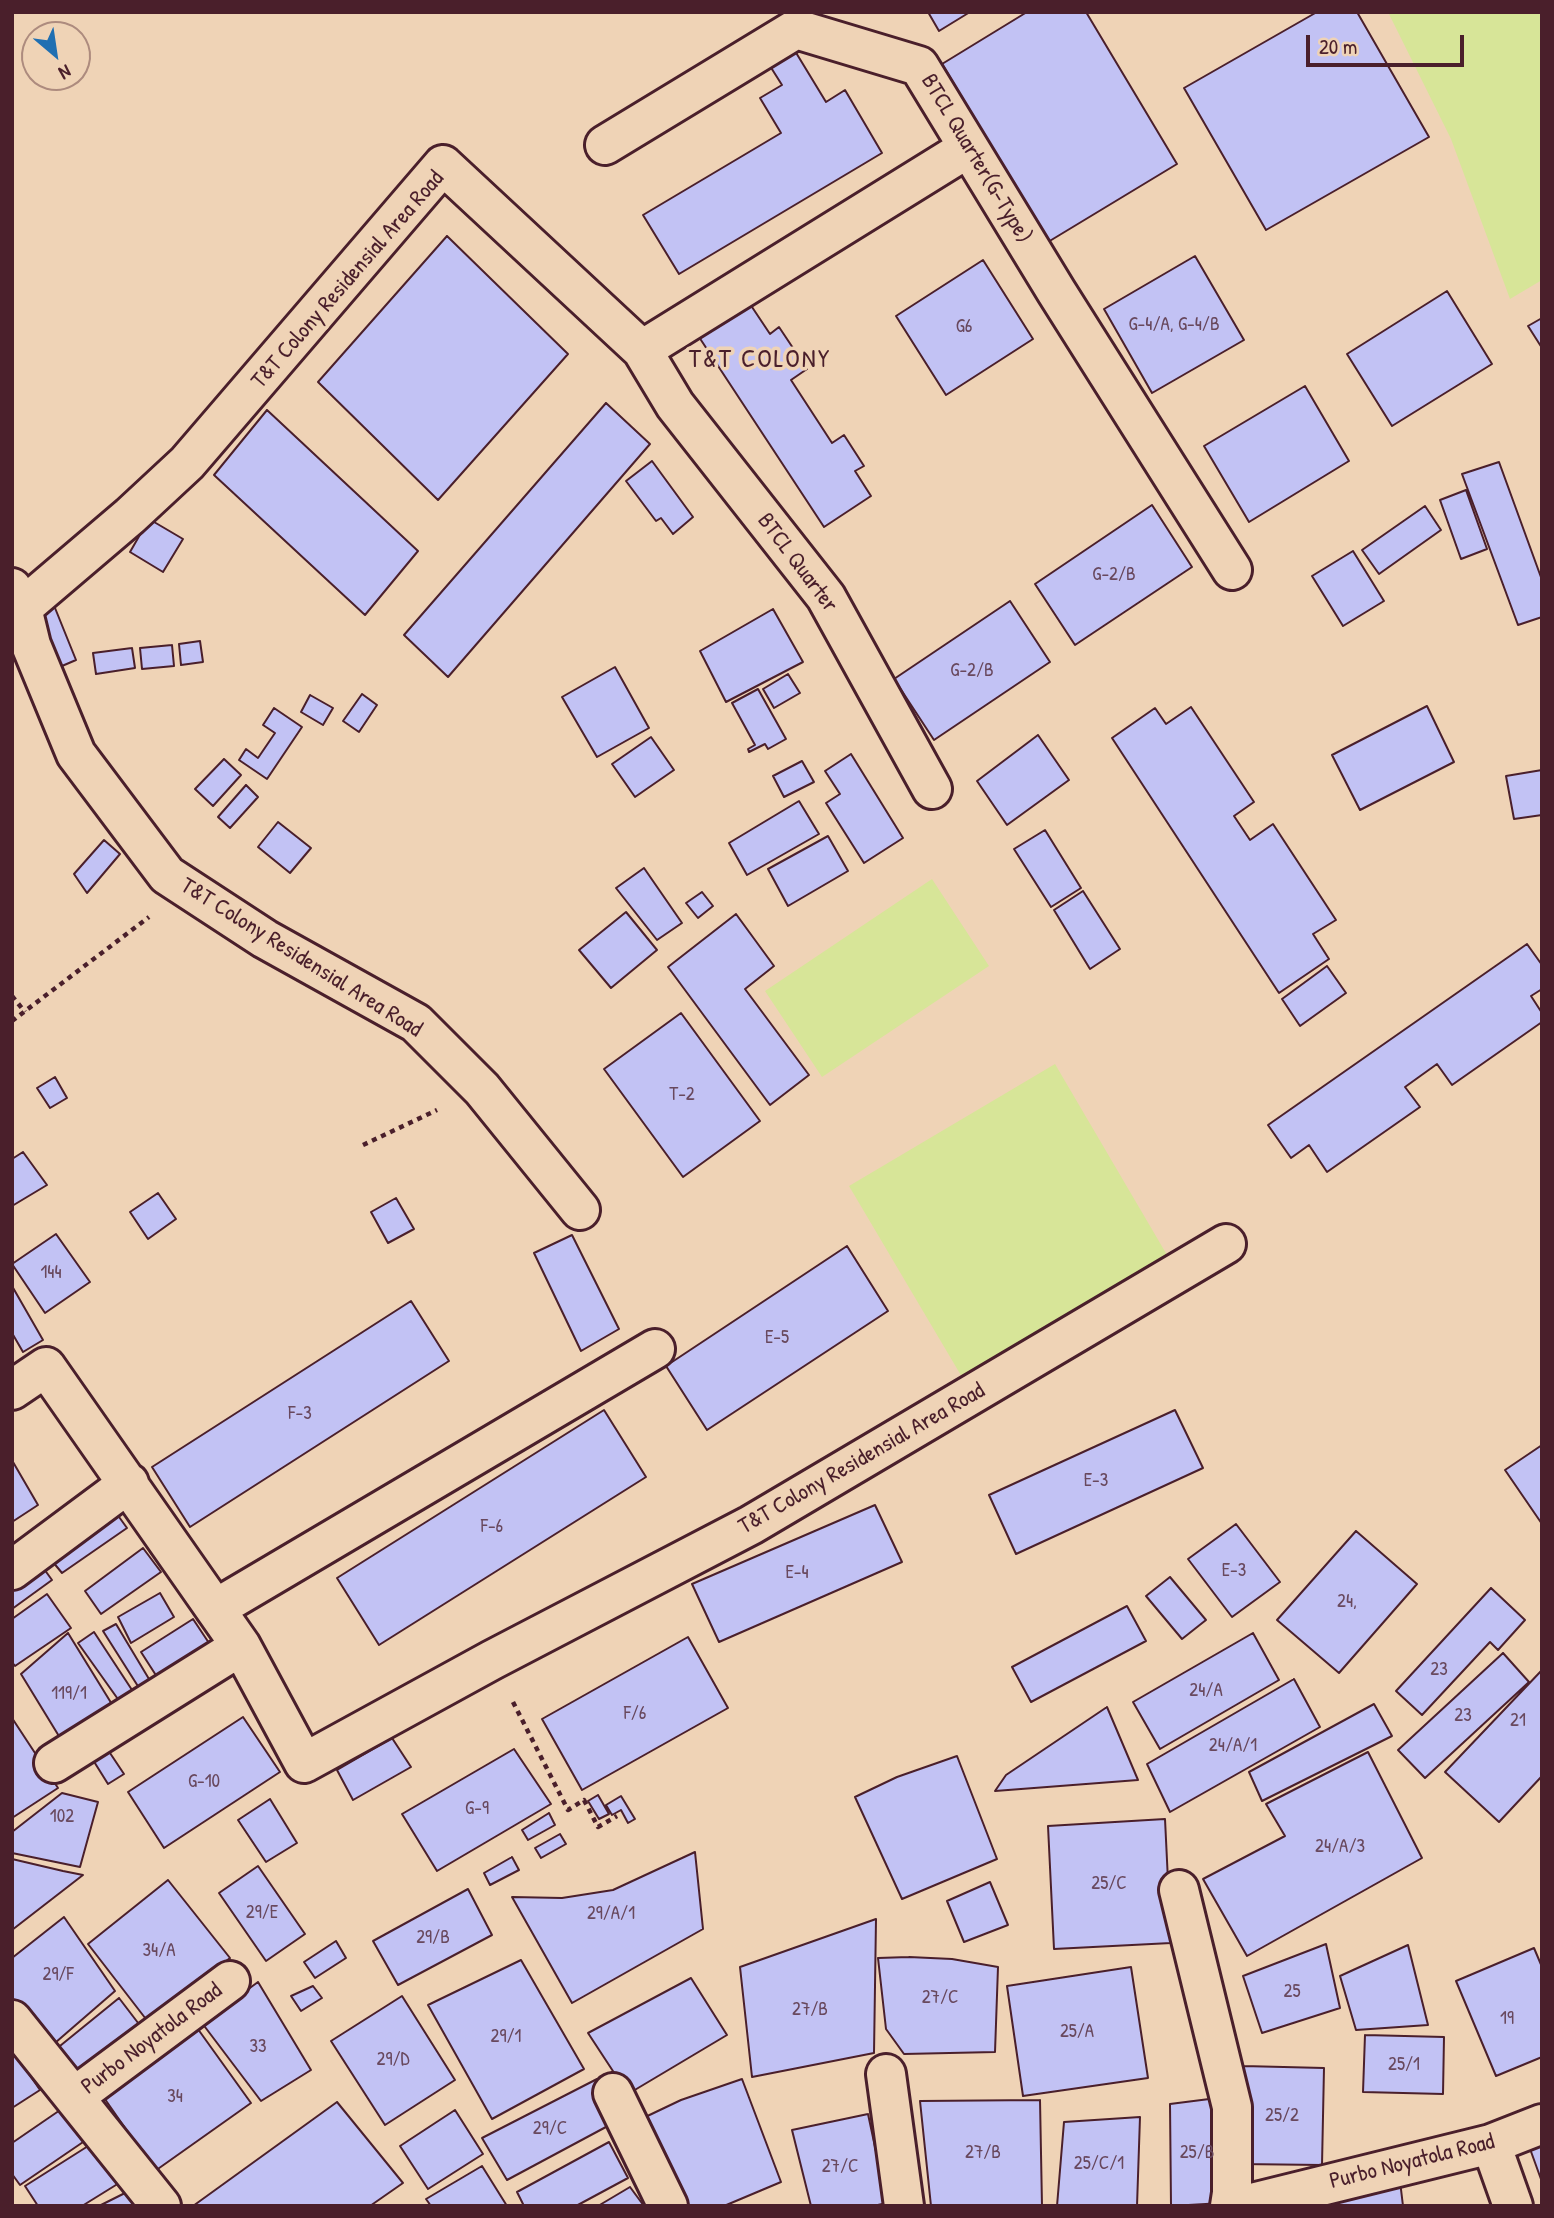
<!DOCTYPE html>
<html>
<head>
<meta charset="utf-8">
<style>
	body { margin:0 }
	#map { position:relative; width:1554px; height:2218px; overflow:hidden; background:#efd3b6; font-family:"Patrick Hand",sans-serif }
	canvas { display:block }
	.frame { position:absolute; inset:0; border:14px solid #4a1f2b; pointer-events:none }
	.north { position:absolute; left:21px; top:21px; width:70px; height:70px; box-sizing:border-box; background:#efd3b6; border:2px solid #ad8b7e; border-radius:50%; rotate:151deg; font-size:19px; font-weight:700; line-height:28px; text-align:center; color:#4a1f2b }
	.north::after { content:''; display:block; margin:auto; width:24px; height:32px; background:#1f6fb2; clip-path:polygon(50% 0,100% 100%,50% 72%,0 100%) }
	.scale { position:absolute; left:1306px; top:35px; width:158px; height:32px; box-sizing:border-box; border:4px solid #4a1f2b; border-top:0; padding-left:9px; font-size:21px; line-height:24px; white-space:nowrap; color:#4a1f2b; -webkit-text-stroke:5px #efd3b6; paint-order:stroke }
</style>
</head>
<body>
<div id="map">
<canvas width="1554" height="2218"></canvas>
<div class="frame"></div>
<div class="north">N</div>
<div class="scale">20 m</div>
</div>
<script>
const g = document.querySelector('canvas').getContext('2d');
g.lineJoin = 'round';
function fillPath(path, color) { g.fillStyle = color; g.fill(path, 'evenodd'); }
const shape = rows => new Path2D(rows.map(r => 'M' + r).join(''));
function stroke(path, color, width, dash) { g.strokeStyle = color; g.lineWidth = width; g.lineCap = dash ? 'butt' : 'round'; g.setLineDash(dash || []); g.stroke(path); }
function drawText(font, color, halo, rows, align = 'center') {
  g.font = font + ' "Patrick Hand",sans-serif'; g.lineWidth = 7; g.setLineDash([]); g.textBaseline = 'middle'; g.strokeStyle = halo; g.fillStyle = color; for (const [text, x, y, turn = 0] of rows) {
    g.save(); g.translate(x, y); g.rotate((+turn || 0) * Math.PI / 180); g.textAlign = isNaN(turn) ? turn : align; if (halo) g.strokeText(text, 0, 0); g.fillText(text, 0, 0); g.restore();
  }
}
fillPath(shape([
	[1388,12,1542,12,1542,280,1510,299,1451,139],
	[932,879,989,966,822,1077,765,991],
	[1055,1064,1177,1272,972,1394,849,1186]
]), '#d7e598');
const building = shape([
	[928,12,970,12,939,31,928,12],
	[1027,12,1086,12,1177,164,1048,242,942,64,1027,12],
	[1317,12,1357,12,1429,137,1266,230,1184,88,1317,12],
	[795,51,826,102,845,90,882,153,679,274,643,215,781,133,760,98,782,85,770,66,795,51],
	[447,236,568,354,438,500,318,382,447,236],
	[1195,256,1244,340,1152,393,1104,309,1195,256],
	[983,260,1033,339,946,395,896,316,983,260],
	[1447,291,1492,364,1392,426,1347,354,1447,291],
	[750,304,770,334,779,327,807,369,791,380,832,443,844,435,864,466,855,471,871,496,824,527,699,337,750,304],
	[1542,318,1542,348,1528,326,1542,318],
	[1305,386,1349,461,1249,522,1204,446,1305,386],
	[606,403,650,444,448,677,404,635,606,403],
	[267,410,418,551,365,615,214,475,267,410],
	[652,461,693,517,673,534,661,518,656,521,626,481,652,461],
	[1499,462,1542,580,1542,617,1518,625,1462,474,1499,462],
	[1466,490,1487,549,1461,559,1440,500,1466,490],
	[1152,505,1192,567,1075,645,1035,584,1152,505],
	[1425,506,1441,530,1379,574,1362,550,1425,506],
	[149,519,183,539,163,572,130,552,149,519],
	[1353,551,1384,601,1343,626,1312,576,1353,551],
	[1010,601,1050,662,934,740,894,679,1010,601],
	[53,603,76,660,55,669,31,612,53,603],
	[773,609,803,662,726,702,700,651,773,609],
	[200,641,203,662,181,665,179,644,200,641],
	[172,645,174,666,142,669,140,648,172,645],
	[132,648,135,668,96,674,93,653,132,648],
	[615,667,649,728,597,757,562,697,615,667],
	[788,674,800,693,774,708,763,689,788,674],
	[758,689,786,739,768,749,765,744,749,752,748,749,755,745,732,703,758,689],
	[362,694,377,705,359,732,343,721,362,694],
	[310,695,333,708,323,725,301,712,310,695],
	[1427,706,1454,762,1360,810,1332,755,1427,706],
	[1191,707,1254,802,1234,816,1250,840,1273,824,1336,920,1313,934,1329,959,1279,993,1112,738,1155,708,1166,724,1191,707],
	[274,708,302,727,267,779,239,760,246,749,258,758,275,733,263,725,274,708],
	[1038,735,1069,780,1007,825,977,781,1038,735],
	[651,737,674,770,635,797,612,764,651,737],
	[851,754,903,838,864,863,826,803,840,794,825,771,851,754],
	[224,759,241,775,213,806,195,789,224,759],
	[802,761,814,782,784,797,773,776,802,761],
	[1542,770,1542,815,1514,819,1506,776,1542,770],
	[246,785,258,797,230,828,218,817,246,785],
	[799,801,819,834,747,875,729,843,799,801],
	[278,822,311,848,290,873,258,847,278,822],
	[1045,830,1081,888,1051,907,1014,849,1045,830],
	[828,836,848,871,788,906,768,869,828,836],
	[104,840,120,854,87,893,74,874,104,840],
	[644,868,682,923,657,940,616,888,644,868],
	[1083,891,1120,949,1090,969,1054,910,1083,891],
	[702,892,713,906,698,918,686,903,702,892],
	[626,912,657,950,611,988,579,950,626,912],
	[736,914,774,966,745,989,809,1075,770,1105,668,967,736,914],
	[1527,944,1542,965,1542,989,1531,996,1542,1013,1542,1022,1452,1085,1437,1064,1405,1087,1420,1107,1327,1172,1309,1145,1291,1158,1268,1125,1527,944],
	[1327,966,1346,993,1300,1026,1282,999,1327,966],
	[681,1013,760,1121,683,1177,604,1069,681,1013],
	[55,1077,67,1098,50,1108,37,1088,55,1077],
	[23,1152,47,1185,12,1206,12,1159,23,1152],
	[158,1193,176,1219,148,1239,130,1212,158,1193],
	[396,1198,414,1229,388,1243,371,1212,396,1198],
	[56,1234,90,1282,45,1313,12,1264,56,1234],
	[572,1235,619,1329,581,1351,534,1253,572,1235],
	[847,1246,888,1311,707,1430,666,1366,847,1246],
	[12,1286,43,1340,23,1352,12,1333,12,1286],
	[411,1301,449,1361,190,1527,152,1467,411,1301],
	[604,1410,646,1477,379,1645,337,1578,604,1410],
	[1175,1410,1203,1468,1016,1554,989,1495,1175,1410],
	[1542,1445,1542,1524,1505,1470,1542,1445],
	[13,1462,38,1505,12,1522,12,1463,13,1462],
	[875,1505,902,1562,719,1642,692,1584,875,1505],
	[114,1510,127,1528,62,1573,48,1556,114,1510],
	[1236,1524,1280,1582,1232,1617,1188,1559,1236,1524],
	[1356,1531,1417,1584,1339,1673,1277,1620,1356,1531],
	[143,1548,161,1572,101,1614,85,1591,143,1548],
	[39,1562,52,1580,12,1609,12,1582,39,1562],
	[1170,1577,1206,1620,1182,1639,1146,1596,1170,1577],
	[1491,1588,1525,1620,1498,1650,1490,1642,1422,1715,1396,1691,1491,1588],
	[160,1593,174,1617,131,1643,118,1617,160,1593],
	[47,1594,71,1628,15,1666,12,1662,12,1619,47,1594],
	[1127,1606,1146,1641,1031,1702,1012,1667,1127,1606],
	[193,1619,211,1646,159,1680,141,1652,193,1619],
	[116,1624,152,1684,141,1691,103,1631,116,1624],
	[94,1632,134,1693,120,1702,78,1643,94,1632],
	[68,1633,118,1714,65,1746,21,1674,68,1633],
	[1253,1633,1279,1680,1160,1749,1133,1702,1253,1633],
	[688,1637,728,1708,582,1790,542,1719,688,1637],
	[1503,1653,1529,1682,1425,1778,1398,1750,1503,1653],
	[1542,1670,1542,1776,1499,1822,1445,1772,1542,1670],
	[1294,1679,1320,1727,1170,1812,1147,1764,1294,1679],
	[1374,1704,1392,1736,1262,1801,1249,1772,1374,1704],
	[1107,1707,1138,1780,995,1791,1006,1775,1107,1707],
	[243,1717,280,1772,164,1848,128,1792,243,1717],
	[12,1718,58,1788,12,1818,12,1718],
	[392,1738,411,1767,353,1800,337,1770,392,1738],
	[514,1749,551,1804,437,1871,402,1814,514,1749],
	[108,1750,124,1774,108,1784,93,1760,108,1750],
	[1368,1752,1422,1858,1247,1956,1203,1879,1285,1836,1266,1804,1368,1752],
	[957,1756,997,1859,902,1899,855,1797,897,1777,957,1756],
	[62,1793,98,1802,80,1867,12,1853,12,1832,62,1793],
	[598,1795,609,1814,599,1819,588,1801,598,1795],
	[621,1796,635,1819,628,1823,621,1810,612,1815,606,1805,621,1796],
	[270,1799,297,1843,266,1862,238,1820,270,1799],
	[549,1813,555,1825,528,1840,522,1830,549,1813],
	[1165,1819,1171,1943,1054,1949,1048,1826,1165,1819],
	[560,1834,566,1844,541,1858,535,1848,560,1834],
	[695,1852,703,1929,572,2003,512,1897,562,1898,613,1890,695,1852],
	[512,1857,519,1870,490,1885,484,1873,512,1857],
	[12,1859,63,1871,83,1875,12,1930,12,1859],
	[258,1866,305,1934,266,1961,219,1893,258,1866],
	[168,1880,230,1958,149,2023,88,1944,168,1880],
	[990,1882,1008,1925,964,1942,947,1901,990,1882],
	[468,1889,492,1935,398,1985,373,1941,468,1889],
	[64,1917,115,1991,48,2049,12,1998,12,1958,64,1917],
	[876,1919,874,2053,752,2077,740,1967,876,1919],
	[336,1941,346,1958,315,1978,304,1962,336,1941],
	[1326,1944,1340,2008,1262,2033,1243,1976,1326,1944],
	[1408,1945,1428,2025,1356,2030,1340,1976,1408,1945],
	[1534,1948,1542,1967,1542,2057,1496,2076,1456,1981,1534,1948],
	[909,1957,952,1959,998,1967,995,2052,904,2054,886,2029,878,1958,909,1957],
	[521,1960,584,2069,492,2119,428,2005,521,1960],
	[1131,1967,1148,2078,1023,2096,1007,1986,1131,1967],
	[691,1978,727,2035,628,2094,588,2033,691,1978],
	[258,1982,311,2070,261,2101,202,2023,258,1982],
	[313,1986,322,1998,301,2011,291,1996,313,1986],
	[402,1996,455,2080,385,2125,331,2041,402,1996],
	[119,1998,145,2032,78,2084,55,2050,119,1998],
	[195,2025,251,2103,155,2171,100,2092,195,2025],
	[1365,2035,1444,2037,1443,2094,1363,2092,1365,2035],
	[12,2049,40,2090,12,2108,12,2049],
	[1243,2066,1324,2068,1322,2165,1240,2164,1243,2066],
	[597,2079,619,2120,507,2180,482,2138,597,2079],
	[742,2079,781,2182,724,2206,679,2206,639,2120,681,2100,742,2079],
	[1225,2097,1223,2203,1171,2206,1170,2104,1225,2097],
	[1040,2100,1042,2206,931,2206,920,2101,1040,2100],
	[337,2102,403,2183,370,2206,193,2206,337,2102],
	[66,2106,89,2138,20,2185,12,2174,12,2143,66,2106],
	[455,2110,483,2154,428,2189,400,2146,455,2110],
	[868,2114,887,2203,873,2206,811,2206,792,2130,868,2114],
	[1140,2117,1137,2206,1057,2206,1064,2122,1140,2117],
	[96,2141,124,2180,82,2206,38,2206,25,2186,96,2141],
	[1542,2141,1542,2182,1529,2146,1542,2141],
	[609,2142,628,2178,576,2206,524,2206,517,2192,609,2142],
	[482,2166,507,2206,431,2206,426,2199,482,2166],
	[1400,2181,1403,2206,1277,2206,1400,2181],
	[630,2187,644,2206,598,2206,630,2187],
	[135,2188,146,2206,99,2206,135,2188]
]);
fillPath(building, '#c2c2f4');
stroke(building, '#4a1f2b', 2);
const minor = shape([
	[605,145,796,29,919,66,1056,291,1232,570],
	[642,350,968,148],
	[12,588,22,608,31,645,76,754,167,875,265,939,416,1023,482,1089,580,1210],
	[22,608,130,516,187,463,443,165,642,350,675,405,826,597,932,789],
	[12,1390,46,1367,241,1646,304,1763,492,1660,751,1525,1226,1244],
	[12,1570,129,1483],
	[215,1609,655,1349],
	[54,1763,241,1646],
	[1179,1890,1232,2107,1232,2193,1230,2206],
	[12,2020,161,2206],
	[886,2074,904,2206],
	[613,2093,668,2206],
	[74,2097,230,1981],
	[1491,2144,1513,2206],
	[1240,2206,1491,2144,1542,2124]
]);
stroke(minor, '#4a1f2b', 44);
stroke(shape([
	[12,996,25,1012],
	[12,1021,149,917],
	[363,1145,437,1110],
	[513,1702,568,1810,584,1800,598,1827,617,1816]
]), '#4a1f2b', 4.5, [5, 5]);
stroke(minor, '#efd3b6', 38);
drawText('19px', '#68485d', null, [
	["G-4/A, G-4/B",1174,325],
	["G6",964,327],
	["G-2/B",1114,575],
	["G-2/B",972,671],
	["T-2",682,1095],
	["144",51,1273],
	["E-5",777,1338],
	["F-3",300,1414],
	["E-3",1096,1481],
	["F-6",492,1527],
	["E-3",1234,1571],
	["E-4",797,1573],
	["24,",1347,1602],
	["23",1439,1670],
	["24/A",1206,1691],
	["119/1",69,1694],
	["F/6",635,1714],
	["23",1463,1716],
	["21",1518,1721],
	["24/A/1",1233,1746],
	["G-10",204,1782],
	["G-9",477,1809],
	["102",62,1817],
	["24/A/3",1340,1847],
	["25/C",1109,1884],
	["29/E",262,1913],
	["29/A/1",611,1914],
	["29/B",433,1938],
	["34/A",159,1951],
	["29/F",58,1975],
	["25",1292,1992],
	["27/C",940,1998],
	["27/B",810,2010],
	["19",1507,2019],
	["25/A",1077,2032],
	["29/1",506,2037],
	["33",258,2047],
	["29/D",393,2060],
	["25/1",1404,2065],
	["34",175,2097],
	["25/2",1282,2116],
	["29/C",550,2129],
	["27/B",983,2153],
	["25/B",1197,2153],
	["25/C/1",1099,2164],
	["27/C",840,2167]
]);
drawText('23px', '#4a1f2b', '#efd3b6', [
	["BTCL Quarter(G-Type)",976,159,59],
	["T&T Colony Residensial Area Road",348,280,-49],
	["BTCL Quarter",797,563,53],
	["T&T Colony Residensial Area Road",301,958,32],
	["T&T Colony Residensial Area Road",862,1459,-30],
	["Purbo Noyatola Road",152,2039,-37],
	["Purbo Noyatola Road",1412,2162,-14]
]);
g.letterSpacing = '2px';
drawText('26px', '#4a1f2b', '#efd3b6', [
	["T&T COLONY",760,360]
]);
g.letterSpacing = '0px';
</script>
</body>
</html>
